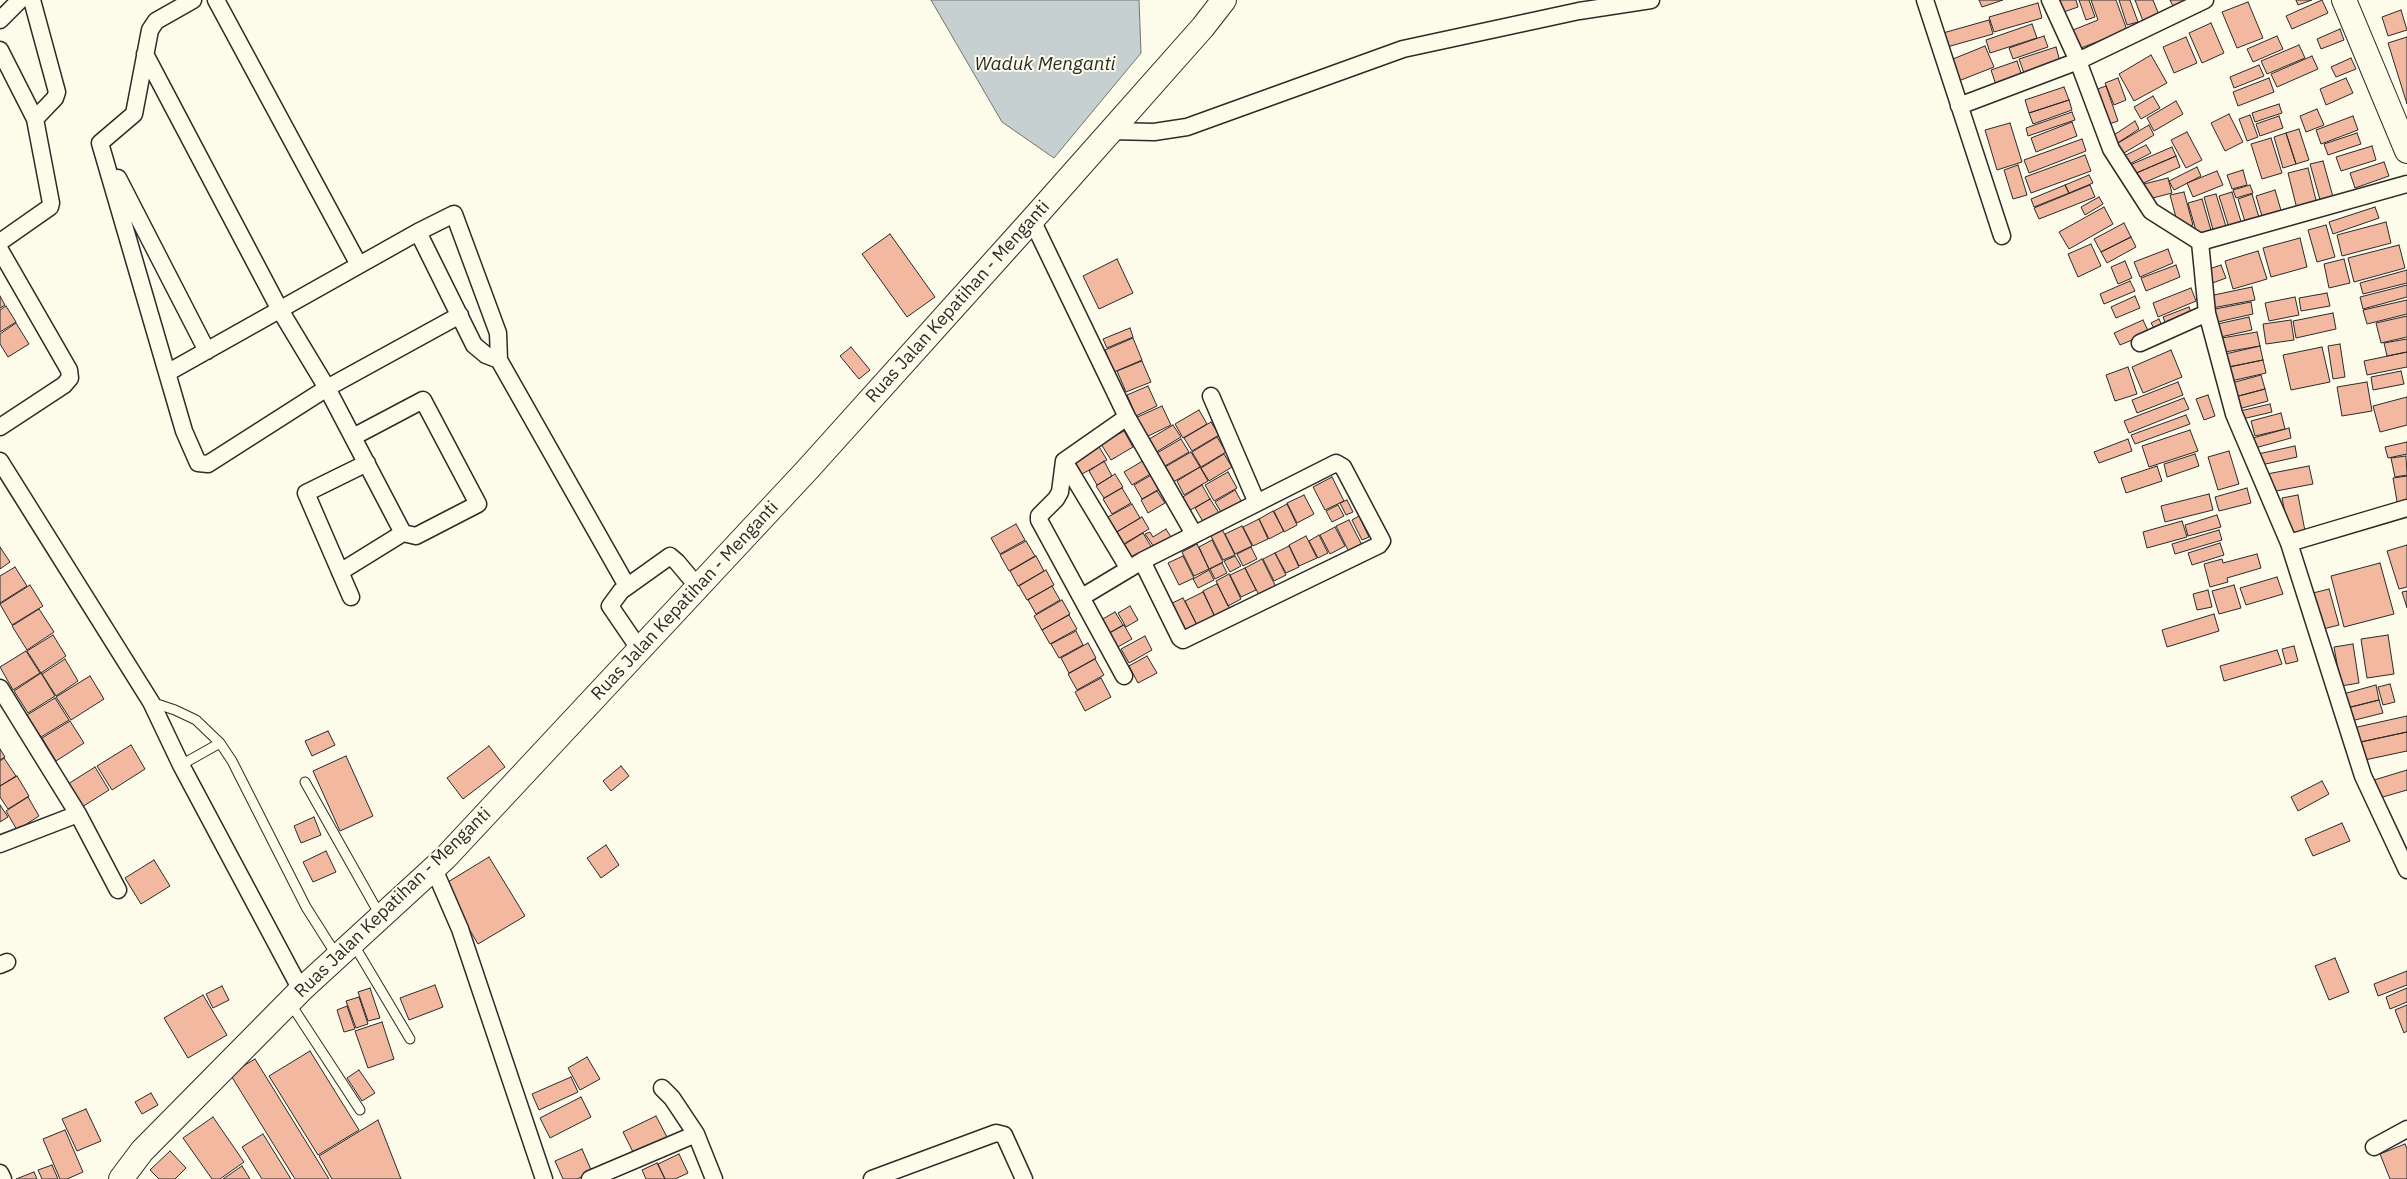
<!DOCTYPE html>
<html>
<head>
<meta charset="utf-8">
<style>
	body { margin:0 }
	canvas { display:block; background:#fdfbea }
</style>
</head>
<body>
<canvas width="2407" height="1179"></canvas>
<script>
const g = document.querySelector('canvas').getContext('2d');
g.lineJoin = 'round';
function fillPath(path, color) { g.fillStyle = color; g.fill(path, 'evenodd'); }
const shape = rows => new Path2D(rows.map(r => 'M' + r).join(''));
function stroke(path, color, width, dash) { g.strokeStyle = color; g.lineWidth = width; g.lineCap = dash ? 'butt' : 'round'; g.setLineDash(dash || []); g.stroke(path); }
function drawText(font, color, halo, rows, align = 'center') {
  g.font = font + ' "IBM Plex Sans",sans-serif'; g.lineWidth = 4; g.setLineDash([]); g.textBaseline = 'middle'; g.strokeStyle = halo; g.fillStyle = color; for (const [text, x, y, turn = 0] of rows) {
    g.save(); g.translate(x, y); g.rotate((+turn || 0) * Math.PI / 180); g.textAlign = isNaN(turn) ? turn : align; if (halo) g.strokeText(text, 0, 0); g.fillText(text, 0, 0); g.restore();
  }
}
const water = shape([
	[931,0,1139,0,1141,53,1054,158,1002,122,931,0]
]);
fillPath(water, '#c7d0d0');
stroke(water, '#74746e', 1);
const building = shape([
	[1979,0,2003,0,1982,7,1979,0],
	[2053,0,2076,0,2078,7,2058,14,2053,0],
	[2079,0,2089,0,2095,17,2086,20,2079,0],
	[2091,0,2116,0,2127,30,2076,50,2068,32,2098,20,2091,0],
	[2119,0,2130,0,2138,22,2127,25,2119,0],
	[2135,0,2153,0,2159,15,2143,21,2135,0],
	[2170,0,2196,0,2175,10,2170,0],
	[2296,0,2312,0,2298,5,2296,0],
	[2322,0,2328,13,2292,29,2286,16,2322,0],
	[2248,2,2263,38,2237,48,2222,12,2248,2],
	[2038,3,2042,18,1994,32,1989,17,2038,3],
	[2401,10,2407,30,2388,36,2382,17,2401,10],
	[1989,20,1993,34,1947,47,1943,33,1989,20],
	[2211,23,2224,53,2202,63,2189,33,2211,23],
	[2032,24,2037,38,1990,53,1986,40,2032,24],
	[2340,29,2344,40,2321,49,2317,39,2340,29],
	[2044,36,2048,47,2013,59,2009,48,2044,36],
	[2277,36,2283,49,2253,62,2247,49,2277,36],
	[2186,37,2197,63,2174,73,2163,47,2186,37],
	[2407,37,2407,104,2388,43,2407,37],
	[2299,45,2305,58,2267,74,2261,61,2299,45],
	[1985,46,1994,67,1956,82,1948,61,1985,46],
	[2056,47,2061,65,2025,76,2019,59,2056,47],
	[2151,55,2167,83,2134,101,2119,74,2151,55],
	[2312,56,2318,69,2277,87,2271,74,2312,56],
	[2351,58,2356,69,2336,77,2331,67,2351,58],
	[2017,61,2023,79,1997,88,1991,70,2017,61],
	[2259,65,2264,76,2234,88,2230,77,2259,65],
	[2118,78,2126,100,2114,105,2105,83,2118,78],
	[2269,78,2274,92,2238,106,2233,92,2269,78],
	[2346,78,2353,93,2326,105,2320,89,2346,78],
	[2106,86,2118,121,2103,126,2092,91,2106,86],
	[2064,87,2069,100,2029,113,2025,100,2064,87],
	[2153,96,2160,108,2141,119,2134,107,2153,96],
	[2069,100,2072,110,2033,124,2029,113,2069,100],
	[2176,101,2183,114,2154,131,2147,118,2176,101],
	[2279,104,2282,113,2255,122,2252,113,2279,104],
	[2317,109,2324,125,2306,132,2300,116,2317,109],
	[2072,112,2075,120,2028,136,2026,128,2072,112],
	[2229,114,2243,142,2225,151,2211,123,2229,114],
	[2250,115,2258,137,2247,141,2239,119,2250,115],
	[2279,116,2283,128,2260,136,2256,124,2279,116],
	[2353,116,2358,130,2321,144,2316,130,2353,116],
	[2135,121,2139,129,2113,146,2108,139,2135,121],
	[2072,122,2077,136,2036,152,2031,138,2072,122],
	[2010,123,2022,162,1997,170,1985,130,2010,123],
	[2149,125,2154,135,2119,156,2113,146,2149,125],
	[2299,129,2309,160,2296,164,2286,133,2299,129],
	[2187,132,2202,160,2186,168,2171,140,2187,132],
	[2286,133,2296,164,2283,168,2274,137,2286,133],
	[2357,133,2361,144,2328,155,2324,144,2357,133],
	[2271,138,2282,173,2262,179,2251,144,2271,138],
	[2082,139,2086,151,2029,173,2024,160,2082,139],
	[2146,145,2151,153,2124,167,2120,158,2146,145],
	[2372,146,2376,160,2341,171,2336,157,2372,146],
	[2172,147,2176,156,2134,174,2130,165,2172,147],
	[2085,155,2091,171,2031,193,2025,177,2085,155],
	[2176,156,2180,167,2139,185,2134,174,2176,156],
	[2323,161,2335,204,2322,207,2310,164,2323,161],
	[2384,162,2389,176,2355,188,2350,173,2384,162],
	[2018,165,2027,195,2013,199,2004,170,2018,165],
	[2197,167,2201,176,2174,190,2169,181,2197,167],
	[2308,168,2318,208,2298,213,2288,173,2308,168],
	[2243,170,2247,185,2232,189,2227,175,2243,170],
	[2217,171,2223,185,2193,197,2187,183,2217,171],
	[2089,175,2093,183,2069,193,2065,185,2089,175],
	[2168,178,2172,193,2145,200,2140,185,2168,178],
	[2065,185,2069,193,2034,207,2031,199,2065,185],
	[2090,185,2095,197,2039,219,2034,208,2090,185],
	[2250,185,2253,193,2236,198,2233,190,2250,185],
	[2275,190,2283,217,2264,223,2256,196,2275,190],
	[2184,192,2193,225,2179,229,2170,195,2184,192],
	[2232,192,2243,228,2230,231,2219,196,2232,192],
	[2216,194,2228,233,2215,237,2204,197,2216,194],
	[2252,194,2261,224,2247,228,2238,199,2252,194],
	[2099,197,2103,204,2085,215,2081,207,2099,197],
	[2202,199,2213,237,2199,241,2188,203,2202,199],
	[2104,207,2113,224,2069,249,2059,232,2104,207],
	[2375,207,2379,218,2333,234,2329,222,2375,207],
	[2386,222,2391,243,2342,256,2337,235,2386,222],
	[2124,223,2131,237,2101,252,2094,239,2124,223],
	[2326,225,2335,257,2317,262,2308,230,2326,225],
	[890,234,935,297,907,317,862,254,890,234],
	[2131,237,2136,247,2107,263,2101,252,2131,237],
	[2300,238,2307,267,2271,277,2263,248,2300,238],
	[2091,244,2101,266,2078,277,2068,254,2091,244],
	[2399,245,2405,268,2354,282,2348,258,2399,245],
	[2168,249,2173,263,2140,277,2134,262,2168,249],
	[2258,251,2267,279,2233,289,2225,261,2258,251],
	[1117,259,1133,293,1099,309,1083,276,1117,259],
	[2344,259,2350,283,2329,288,2324,264,2344,259],
	[2125,261,2132,278,2118,284,2111,267,2125,261],
	[2176,265,2180,277,2146,291,2141,278,2176,265],
	[2221,265,2226,278,2210,284,2206,270,2221,265],
	[2407,270,2407,283,2363,294,2360,283,2407,270],
	[2130,281,2135,291,2104,304,2100,294,2130,281],
	[2407,285,2407,297,2363,309,2360,297,2407,285],
	[2252,287,2255,300,2212,308,2209,296,2252,287],
	[2191,288,2196,301,2158,317,2153,303,2191,288],
	[2327,293,2330,306,2301,311,2299,298,2327,293],
	[0,296,5,305,0,308,0,296],
	[2135,296,2140,308,2116,318,2111,307,2135,296],
	[2295,297,2299,315,2269,321,2265,303,2295,297],
	[2407,300,2407,314,2367,324,2363,310,2407,300],
	[2251,302,2253,314,2213,323,2210,310,2251,302],
	[6,306,16,322,0,332,0,310,6,306],
	[2189,307,2193,317,2167,327,2163,317,2189,307],
	[2333,313,2336,329,2296,338,2293,321,2333,313],
	[2407,316,2407,337,2381,343,2376,323,2407,316],
	[2249,317,2252,330,2216,338,2213,325,2249,317],
	[2159,319,2164,330,2157,333,2151,323,2159,319],
	[2143,320,2149,333,2120,345,2114,333,2143,320],
	[2291,320,2294,340,2266,344,2263,324,2291,320],
	[16,323,29,344,8,357,0,344,0,334,16,323],
	[1130,328,1133,337,1107,348,1103,339,1130,328],
	[2257,332,2260,346,2219,353,2216,339,2257,332],
	[1133,338,1142,360,1114,372,1105,350,1133,338],
	[2407,339,2407,352,2387,356,2384,343,2407,339],
	[2340,344,2345,377,2333,379,2328,346,2340,344],
	[2260,346,2263,360,2224,368,2221,355,2260,346],
	[851,347,870,370,859,379,840,356,851,347],
	[2322,347,2330,382,2291,390,2283,355,2322,347],
	[2171,350,2182,377,2143,393,2132,367,2171,350],
	[2407,352,2407,367,2367,375,2364,361,2407,352],
	[2263,360,2266,373,2227,382,2224,368,2263,360],
	[1142,361,1151,382,1126,392,1117,371,1142,361],
	[2128,367,2137,394,2115,401,2106,375,2128,367],
	[2401,371,2404,384,2373,390,2371,377,2401,371],
	[2261,375,2265,389,2231,398,2228,384,2261,375],
	[2178,382,2183,395,2137,413,2132,400,2178,382],
	[2367,382,2372,411,2342,416,2337,387,2367,382],
	[1148,386,1157,406,1136,416,1127,395,1148,386],
	[2265,389,2268,401,2235,410,2231,398,2265,389],
	[2208,395,2215,416,2204,420,2196,399,2208,395],
	[2407,397,2407,425,2380,432,2373,406,2407,397],
	[2184,398,2189,409,2129,433,2124,421,2184,398],
	[2270,404,2272,412,2238,420,2236,412,2270,404],
	[1162,406,1171,425,1142,439,1133,419,1162,406],
	[1199,410,1207,424,1183,438,1175,424,1199,410],
	[2281,413,2285,429,2255,436,2251,421,2281,413],
	[2186,415,2190,424,2135,444,2131,435,2186,415],
	[1211,422,1219,435,1192,451,1184,438,1211,422],
	[1173,425,1181,437,1153,454,1146,441,1173,425],
	[2289,428,2291,438,2255,448,2253,438,2289,428],
	[2190,430,2198,451,2149,467,2142,446,2190,430],
	[1124,431,1133,447,1111,460,1101,444,1124,431],
	[1217,437,1226,452,1201,467,1192,452,1217,437],
	[1181,439,1189,452,1165,466,1157,453,1181,439],
	[2128,439,2132,451,2099,463,2094,452,2128,439],
	[2407,442,2407,454,2388,458,2385,447,2407,442],
	[1098,445,1107,460,1082,474,1074,460,1098,445],
	[2295,446,2297,457,2261,465,2258,454,2295,446],
	[2229,451,2239,484,2218,490,2208,457,2229,451],
	[1191,452,1200,467,1173,482,1165,467,1191,452],
	[1224,454,1232,467,1209,481,1201,468,1224,454],
	[2195,454,2199,466,2167,477,2164,464,2195,454],
	[2406,456,2407,475,2395,477,2391,458,2406,456],
	[1146,459,1154,472,1132,485,1124,472,1146,459],
	[1104,461,1112,476,1097,485,1089,471,1104,461],
	[2157,466,2162,481,2126,493,2121,478,2157,466],
	[2309,466,2313,484,2271,492,2267,474,2309,466],
	[1200,467,1208,481,1184,495,1177,481,1200,467],
	[1228,472,1237,488,1214,501,1205,485,1228,472],
	[1115,474,1123,487,1104,498,1096,486,1115,474],
	[1153,474,1161,488,1142,499,1134,485,1153,474],
	[2407,476,2407,506,2398,507,2393,478,2407,476],
	[1332,477,1344,501,1325,510,1313,487,1332,477],
	[1202,485,1210,499,1185,513,1178,500,1202,485],
	[1122,488,1131,503,1112,514,1103,499,1122,488],
	[2247,488,2251,503,2219,511,2215,497,2247,488],
	[1235,490,1244,506,1224,517,1215,502,1235,490],
	[1157,491,1165,503,1148,513,1141,500,1157,491],
	[2209,494,2213,510,2165,522,2161,506,2209,494],
	[1304,495,1314,514,1297,523,1287,503,1304,495],
	[2298,495,2306,536,2290,539,2282,498,2298,495],
	[1210,499,1221,516,1205,525,1195,508,1210,499],
	[1347,500,1353,512,1346,515,1340,503,1347,500],
	[1132,504,1140,518,1115,533,1106,518,1132,504],
	[1287,504,1297,525,1284,532,1274,511,1287,504],
	[1338,505,1344,516,1332,522,1326,511,1338,505],
	[1273,511,1284,531,1269,539,1259,519,1273,511],
	[2217,515,2221,527,2188,536,2185,525,2217,515],
	[1359,516,1369,537,1362,540,1352,520,1359,516],
	[1142,517,1149,529,1122,545,1115,533,1142,517],
	[1259,519,1268,539,1253,546,1243,527,1259,519],
	[1349,520,1362,545,1349,552,1336,526,1349,520],
	[2182,521,2187,537,2147,548,2143,532,2182,521],
	[1016,524,1025,540,1000,554,991,538,1016,524],
	[1242,526,1252,546,1235,554,1225,534,1242,526],
	[1335,527,1345,546,1330,554,1320,535,1335,527],
	[1166,529,1171,537,1154,547,1145,534,1150,532,1153,537,1166,529],
	[1222,529,1235,555,1223,560,1210,534,1222,529],
	[2219,530,2222,540,2175,554,2172,544,2219,530],
	[1143,533,1152,548,1131,561,1122,546,1143,533],
	[1319,535,1328,553,1318,558,1309,541,1319,535],
	[1306,536,1317,558,1299,566,1289,545,1306,536],
	[1212,540,1223,562,1209,569,1199,547,1212,540],
	[1026,541,1035,556,1009,571,1000,555,1026,541],
	[2220,543,2224,555,2192,565,2188,553,2220,543],
	[1197,544,1209,569,1194,576,1182,552,1197,544],
	[2407,545,2407,587,2399,589,2387,551,2407,545],
	[1289,546,1299,567,1286,573,1275,553,1289,546],
	[0,547,10,562,0,569,0,547],
	[1251,547,1257,559,1243,566,1237,554,1251,547],
	[1275,553,1286,575,1274,581,1263,559,1275,553],
	[2257,554,2261,568,2227,578,2228,582,2210,587,2204,564,2222,559,2223,563,2257,554],
	[1036,556,1044,571,1018,586,1010,571,1036,556],
	[1183,556,1194,578,1179,585,1168,563,1183,556],
	[1235,556,1241,566,1230,572,1224,561,1235,556],
	[1262,559,1276,587,1259,595,1245,568,1262,559],
	[1222,563,1227,573,1215,579,1210,569,1222,563],
	[2380,563,2394,614,2344,627,2331,576,2380,563],
	[15,567,27,586,0,603,0,576,15,567],
	[1245,568,1256,590,1241,597,1230,575,1245,568],
	[1046,570,1054,585,1027,600,1019,586,1046,570],
	[1209,570,1214,580,1198,588,1193,579,1209,570],
	[1229,574,1241,599,1228,606,1216,581,1229,574],
	[2277,577,2283,594,2246,605,2240,588,2277,577],
	[1217,584,1230,609,1215,617,1203,591,1217,584],
	[30,585,43,606,12,625,0,604,30,585],
	[2234,585,2241,608,2219,614,2212,591,2234,585],
	[1052,586,1060,600,1036,614,1028,600,1052,586],
	[2329,589,2339,625,2323,629,2313,593,2329,589],
	[2208,590,2212,607,2197,610,2193,594,2208,590],
	[2407,591,2407,608,2402,592,2407,591],
	[1203,592,1216,619,1198,627,1185,601,1203,592],
	[1183,598,1198,627,1185,633,1170,604,1183,598],
	[1062,600,1070,614,1042,630,1034,616,1062,600],
	[1130,606,1138,620,1126,627,1118,613,1130,606],
	[39,609,54,632,27,650,12,626,39,609],
	[1115,612,1123,625,1109,633,1101,620,1115,612],
	[2214,614,2219,631,2167,647,2162,630,2214,614],
	[1069,615,1077,629,1050,644,1042,630,1069,615],
	[1124,625,1132,639,1116,648,1108,634,1124,625],
	[1076,631,1083,645,1059,658,1051,644,1076,631],
	[53,635,66,656,41,673,27,651,53,635],
	[2388,635,2394,674,2367,678,2361,639,2388,635],
	[1145,636,1152,650,1129,663,1121,649,1145,636],
	[1088,643,1096,658,1069,673,1061,658,1088,643],
	[2353,644,2359,683,2341,686,2334,647,2353,644],
	[2294,646,2298,661,2286,664,2282,649,2294,646],
	[2277,650,2282,664,2224,681,2220,666,2277,650],
	[26,651,40,673,13,690,0,667,26,651],
	[1147,656,1157,673,1138,683,1129,666,1147,656],
	[65,659,78,681,56,696,42,674,65,659],
	[1095,659,1104,675,1077,690,1068,674,1095,659],
	[41,673,55,696,28,713,14,691,41,673],
	[90,676,104,699,71,720,56,697,90,676],
	[1101,678,1111,697,1085,711,1075,692,1101,678],
	[2390,684,2395,702,2383,705,2378,687,2390,684],
	[2376,685,2379,700,2347,708,2343,694,2376,685],
	[55,698,69,720,41,737,27,715,55,698],
	[2379,700,2383,713,2351,721,2347,708,2379,700],
	[2407,716,2407,732,2356,743,2353,728,2407,716],
	[70,721,84,743,56,761,42,738,70,721],
	[328,731,335,745,312,756,305,741,328,731],
	[2407,732,2407,751,2360,761,2356,743,2407,732],
	[131,745,145,769,112,790,97,766,131,745],
	[489,746,505,767,463,799,447,778,489,746],
	[0,749,5,757,0,760,0,749],
	[346,756,373,816,340,831,313,771,346,756],
	[4,758,16,776,0,786,0,761,4,758],
	[621,766,629,776,611,791,603,781,621,766],
	[95,767,109,790,82,807,68,784,95,767],
	[2407,770,2407,790,2376,799,2371,781,2407,770],
	[17,776,29,796,8,809,0,797,0,786,17,776],
	[2322,781,2329,794,2298,811,2291,797,2322,781],
	[28,797,39,816,17,830,6,811,28,797],
	[0,805,8,817,0,822,0,805],
	[314,817,321,835,301,843,294,826,314,817],
	[2342,823,2350,841,2313,856,2305,839,2342,823],
	[606,845,619,865,601,878,587,858,606,845],
	[326,851,336,872,313,882,303,862,326,851],
	[489,857,525,916,478,944,443,885,489,857],
	[154,860,170,886,141,904,125,878,154,860],
	[2335,958,2349,992,2329,1000,2315,966,2335,958],
	[2407,971,2407,985,2378,996,2374,984,2407,971],
	[435,985,443,1007,409,1020,400,998,435,985],
	[222,986,229,1000,213,1008,206,994,222,986],
	[370,988,380,1018,368,1021,358,992,370,988],
	[2407,988,2407,1002,2390,1009,2386,997,2407,988],
	[203,995,227,1035,188,1058,164,1018,203,995],
	[359,997,368,1024,356,1028,346,1001,359,997],
	[2407,1005,2407,1031,2404,1033,2395,1010,2407,1005],
	[347,1006,355,1029,344,1032,337,1010,347,1006],
	[382,1022,394,1059,368,1068,355,1031,382,1022],
	[310,1051,359,1130,318,1155,269,1076,310,1051],
	[587,1057,600,1079,580,1090,568,1068,587,1057],
	[255,1059,329,1179,295,1179,230,1074,255,1059],
	[359,1070,375,1093,362,1101,347,1078,359,1070],
	[571,1077,578,1092,539,1110,532,1094,571,1077],
	[151,1093,158,1105,142,1114,135,1102,151,1093],
	[581,1097,591,1117,550,1138,540,1118,581,1097],
	[86,1109,101,1141,77,1151,62,1119,86,1109],
	[656,1116,667,1137,634,1154,623,1132,656,1116],
	[213,1117,244,1162,220,1179,212,1179,183,1138,213,1117],
	[378,1120,401,1179,332,1179,319,1156,378,1120],
	[65,1130,83,1172,67,1179,60,1179,43,1139,65,1130],
	[263,1134,291,1179,262,1179,242,1147,263,1134],
	[2405,1144,2407,1149,2407,1179,2390,1179,2380,1154,2405,1144],
	[582,1149,592,1172,577,1179,563,1179,555,1161,582,1149],
	[170,1151,186,1168,175,1179,159,1179,150,1170,170,1151],
	[679,1154,688,1173,675,1179,665,1179,658,1164,679,1154],
	[657,1163,665,1179,646,1179,642,1170,657,1163],
	[52,1165,58,1179,42,1179,38,1170,52,1165],
	[242,1166,250,1179,223,1179,242,1166],
	[34,1172,37,1179,16,1179,34,1172]
]);
fillPath(building, '#f2b8a0');
stroke(building, '#2b2b2b', 1);
const lane = shape([
	[151,702,175,710,196,720,220,743,232,761,306,907,337,956],
	[181,765,220,743],
	[305,782,381,917],
	[354,945,410,1039],
	[290,1003,360,1110]
]);
const street = shape([
	[216,0,359,265],
	[1925,0,2002,236],
	[2050,0,2078,61,2111,149,2151,211,2200,242,2207,313,2234,414,2289,543,2363,776,2407,870],
	[0,20,20,0],
	[0,50,35,119],
	[1959,106,2078,61,2205,0],
	[1110,131,1154,132,1187,127,1403,49,1579,11,1651,0],
	[100,143,184,431,198,463,208,464,327,388,280,310,145,54],
	[100,143,134,114,150,30,156,21,193,0],
	[118,178,207,351],
	[1032,220,1127,417,1194,534],
	[0,242,50,207,51,203,35,119,55,98,57,92,32,0],
	[2200,242,2407,184],
	[0,250,69,370,70,378,64,385,0,427],
	[2140,343,2207,313],
	[499,360,498,333,454,214,418,232,474,345,486,355,499,360,627,586],
	[167,373,418,232],
	[1211,396,1257,503],
	[0,461,151,702,181,765,301,990],
	[1064,461,1129,569],
	[403,533,327,388,460,315],
	[2289,543,2407,508],
	[340,572,403,533,416,536,478,504,423,400,353,437],
	[351,597,306,493,367,463],
	[1082,597,1142,561,1336,463,1343,467,1382,541,1379,545,1183,640,1180,638,1142,561],
	[640,650,610,606,621,591,670,556,677,562,698,587],
	[1124,676,1039,520,1039,516,1056,499,1060,492,1064,461,1127,417],
	[0,688,78,814,118,890],
	[0,844,78,814],
	[434,869,460,929,544,1179],
	[0,965,7,962],
	[696,1134,714,1179],
	[2374,1147,2407,1129],
	[0,1173,3,1179],
	[590,1179,696,1134,672,1098,662,1088],
	[872,1179,996,1133,1004,1135,1024,1179]
]);
const secondary = shape([
	[2344,0,2407,151],
	[121,1179,142,1151,301,990,445,858,808,469,1032,220,1203,27,1224,0]
]);
stroke(lane, '#2b2b2b', 11);
stroke(street, '#2b2b2b', 19);
stroke(secondary, '#2b2b2b', 26);
stroke(lane, '#fdfbea', 9);
stroke(street, '#fdfbea', 16);
stroke(secondary, '#fdfbea', 24);
drawText('18px', '#2b2b2b', '#fdfbea', [
	["Ruas Jalan Kepatihan - Menganti",958,302,-48],
	["Ruas Jalan Kepatihan - Menganti",685,601,-47],
	["Ruas Jalan Kepatihan - Menganti",393,903,-44]
]);
drawText('italic 19px', '#2b2b2b', '#fdfbea', [
	["Waduk Menganti",1045,65]
]);
</script>
</body>
</html>
